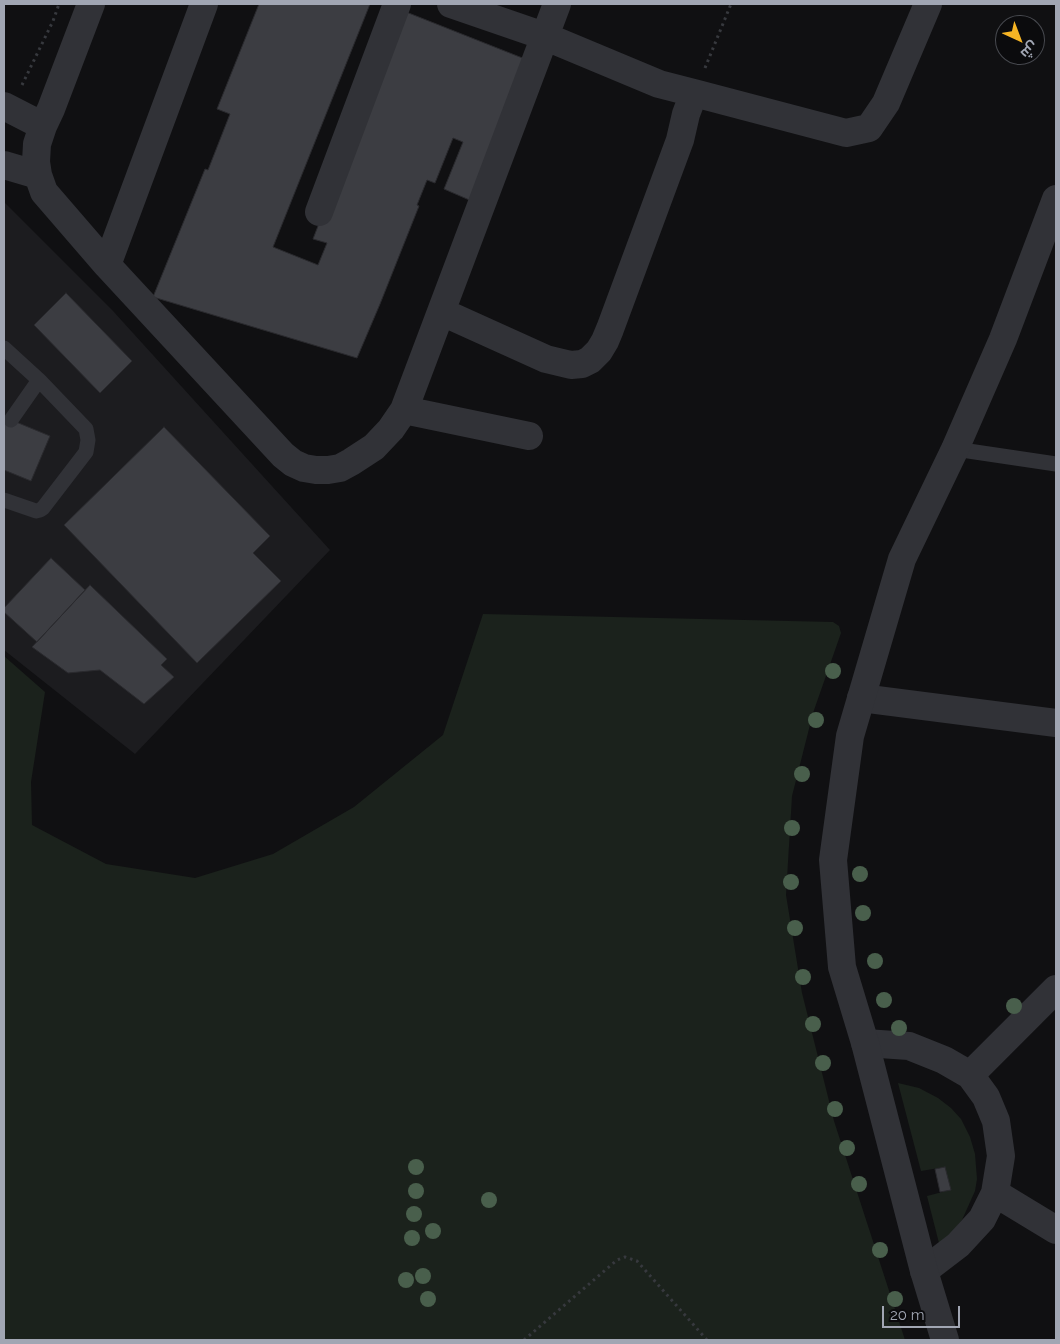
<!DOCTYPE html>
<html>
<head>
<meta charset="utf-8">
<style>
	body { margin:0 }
	#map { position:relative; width:1060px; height:1344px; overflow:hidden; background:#101012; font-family:Raleway,Cairo,sans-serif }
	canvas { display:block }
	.frame { position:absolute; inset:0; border:5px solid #a1a6b3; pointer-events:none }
	.north { position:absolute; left:995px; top:15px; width:50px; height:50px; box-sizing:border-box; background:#0b0b0d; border:1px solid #47494f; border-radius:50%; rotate:137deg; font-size:14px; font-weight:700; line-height:20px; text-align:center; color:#a1a6b3 }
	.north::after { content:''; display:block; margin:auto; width:18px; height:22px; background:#f6b424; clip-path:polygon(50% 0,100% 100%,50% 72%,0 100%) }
	.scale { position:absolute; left:882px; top:1306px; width:78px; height:22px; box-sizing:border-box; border:2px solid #a1a6b3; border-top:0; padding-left:6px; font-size:15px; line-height:18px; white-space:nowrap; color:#a1a6b3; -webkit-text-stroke:4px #0b0b0d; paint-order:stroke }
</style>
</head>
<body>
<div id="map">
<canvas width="1060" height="1344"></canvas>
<div class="frame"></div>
<div class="north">ش</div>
<div class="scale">20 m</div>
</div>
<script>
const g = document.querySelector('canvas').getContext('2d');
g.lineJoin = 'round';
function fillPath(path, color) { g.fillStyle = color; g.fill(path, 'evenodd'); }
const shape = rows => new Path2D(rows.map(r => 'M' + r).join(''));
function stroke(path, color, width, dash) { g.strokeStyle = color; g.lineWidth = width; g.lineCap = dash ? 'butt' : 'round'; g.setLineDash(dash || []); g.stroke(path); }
fillPath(shape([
	[4,202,113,311,330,550,135,754,4,650]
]), '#1c1c1f');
fillPath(shape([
	[483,614,833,622,839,626,841,633,813,713,792,796,786,895,802,993,834,1121,905,1340,4,1340,4,656,45,692,31,782,32,825,106,864,195,878,273,854,354,807,443,735],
	[898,1083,919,1088,938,1098,951,1108,961,1119,970,1137,975,1154,977,1179,975,1191,962,1220,940,1247,927,1196,950,1190,945,1167,921,1171]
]), '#1b221c');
const building = shape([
	[259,4,370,4,273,247,318,265,327,243,313,239,401,10,530,61,474,202,444,189,463,142,453,138,435,183,427,180,417,205,419,206,380,304,357,358,153,297,205,169,208,170,230,114,217,109,259,4],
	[66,293,132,361,100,393,34,325,66,293],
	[4,417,50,436,31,481,4,470,4,417],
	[164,427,270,536,253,553,281,581,197,663,64,525,164,427],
	[51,558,85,590,37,642,4,612,4,608,51,558],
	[90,585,167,659,161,665,174,677,144,704,100,670,68,673,32,647,90,585],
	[945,1167,951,1190,940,1192,935,1169,945,1167]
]);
fillPath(building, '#3c3d42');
stroke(building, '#2a2a2e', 1);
stroke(shape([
	[705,68,731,4],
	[22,85,53,21,59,4],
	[524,1340,617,1260,625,1257,637,1261,707,1340]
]), '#37393e', 3, [2.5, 4]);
stroke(shape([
	[4,348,39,380,86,429,88,440,86,452,43,508,40,510,36,511,4,500],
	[11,420,39,380],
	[955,449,1056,464]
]), '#313237', 15);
stroke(shape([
	[694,93,846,133,869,128,886,103,928,4],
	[4,106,43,126,37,144,36,162,38,175,44,192,107,265,283,455,293,463,304,468,316,470,328,470,340,468,351,462,374,447,391,429,404,410,557,4],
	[43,126,51,109,91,4],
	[4,165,38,175],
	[319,212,397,4],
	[107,265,204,4],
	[442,312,546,359,571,365,582,364,590,360,599,351,605,341,610,329,680,140,686,114,694,93,659,84,544,36,451,4],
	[404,410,529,436],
	[861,698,1056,723],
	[865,1043,909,1046,944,1060,970,1075,986,1097,996,1121,1001,1156,995,1193,982,1219,958,1245,924,1271],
	[970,1075,1056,989],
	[995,1193,1056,1230]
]), '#313237', 28);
stroke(shape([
	[945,1340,924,1271,865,1043,842,967,833,860,850,736,902,559,955,449,1003,339,1056,199]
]), '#313237', 28);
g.fillStyle = '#495f4c';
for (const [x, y] of [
	[833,671],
	[816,720],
	[802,774],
	[792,828],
	[860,874],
	[791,882],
	[863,913],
	[795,928],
	[875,961],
	[803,977],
	[884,1000],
	[1014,1006],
	[813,1024],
	[899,1028],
	[823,1063],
	[835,1109],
	[847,1148],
	[416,1167],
	[859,1184],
	[416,1191],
	[489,1200],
	[414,1214],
	[433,1231],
	[412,1238],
	[880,1250],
	[423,1276],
	[406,1280],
	[428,1299],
	[895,1299]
]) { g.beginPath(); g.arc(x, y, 8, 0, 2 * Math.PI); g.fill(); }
</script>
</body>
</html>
